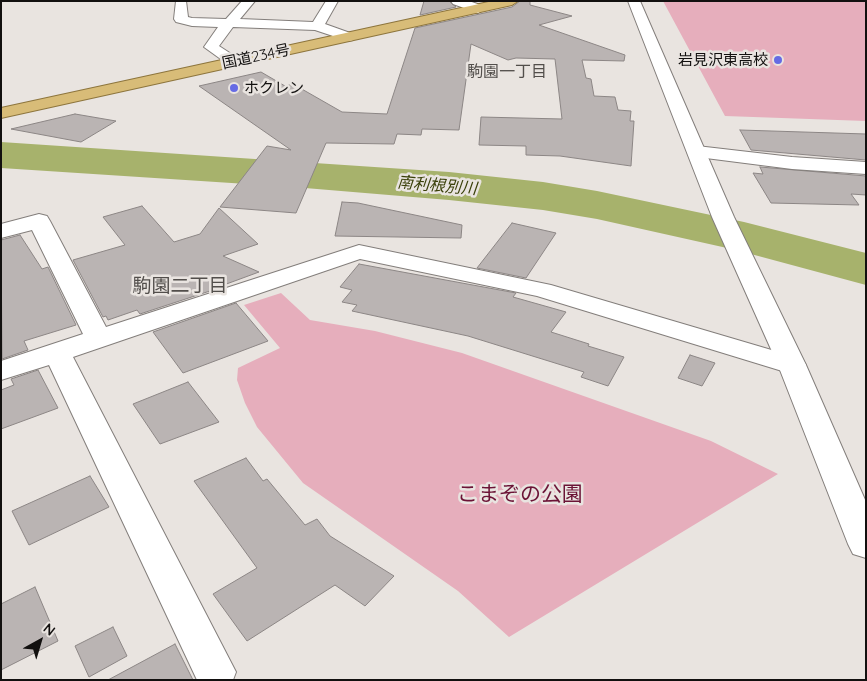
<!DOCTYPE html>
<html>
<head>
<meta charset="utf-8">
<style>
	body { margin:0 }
	#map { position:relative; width:867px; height:681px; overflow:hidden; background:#e9e4e0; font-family:Quicksand,sans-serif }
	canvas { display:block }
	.frame { position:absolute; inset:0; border:2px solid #12100f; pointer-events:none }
	.north { position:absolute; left:15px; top:616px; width:50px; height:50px; -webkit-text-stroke:4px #e9e4e0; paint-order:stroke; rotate:39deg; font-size:14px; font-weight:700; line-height:20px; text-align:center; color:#12100f }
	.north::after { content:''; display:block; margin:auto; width:18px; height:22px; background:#12100f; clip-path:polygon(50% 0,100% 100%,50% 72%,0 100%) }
</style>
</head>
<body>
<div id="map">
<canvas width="867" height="681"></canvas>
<div class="frame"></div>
<div class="north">N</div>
</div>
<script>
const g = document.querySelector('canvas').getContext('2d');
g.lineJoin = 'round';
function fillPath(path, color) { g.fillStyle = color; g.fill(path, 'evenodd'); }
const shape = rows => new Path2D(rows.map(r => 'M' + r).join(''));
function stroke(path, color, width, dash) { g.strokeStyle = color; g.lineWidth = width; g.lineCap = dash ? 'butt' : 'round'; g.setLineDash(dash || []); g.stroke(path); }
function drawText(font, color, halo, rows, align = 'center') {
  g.font = font + ' Quicksand,"Noto Sans JP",sans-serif'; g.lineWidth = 5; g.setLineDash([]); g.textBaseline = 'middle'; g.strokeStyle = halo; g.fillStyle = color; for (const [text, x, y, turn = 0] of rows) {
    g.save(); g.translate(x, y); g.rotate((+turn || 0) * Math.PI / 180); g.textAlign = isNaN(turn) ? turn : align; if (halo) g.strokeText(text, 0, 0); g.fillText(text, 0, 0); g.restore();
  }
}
fillPath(shape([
	[663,1,866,1,866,121,725,116],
	[281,293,310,320,375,331,462,353,711,441,778,474,509,637,458,591,303,483,257,427,245,403,237,380,238,368,280,348,244,305]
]), '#e6aebc');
fillPath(shape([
	[1,142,449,172,543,182,597,191,744,222,866,253,866,285,736,250,597,219,543,210,449,200,293,187,1,168,1,142]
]), '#a7b26c');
const building = shape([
	[424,1,449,1,456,7,420,15,424,1],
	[520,1,530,1,530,5,572,16,539,25,625,55,624,61,582,60,586,78,591,79,594,96,615,97,618,110,631,111,630,121,634,121,631,166,560,156,526,155,526,146,479,145,481,117,562,119,555,59,516,58,508,60,471,44,459,130,422,129,421,135,397,134,394,144,326,143,296,213,220,207,267,146,291,150,199,86,261,72,285,86,293,84,342,112,387,114,415,28,512,7,520,1],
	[75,114,116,121,81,142,11,129,75,114],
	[740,130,866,134,866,160,751,150,740,130],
	[760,167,866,176,866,195,851,194,859,205,771,203,753,173,763,174,760,167],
	[342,202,358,203,462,225,461,238,335,236,342,202],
	[142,206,174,242,200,234,219,208,258,244,223,256,259,272,221,286,222,287,140,314,137,310,108,320,106,316,103,317,73,260,125,245,103,217,142,206],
	[512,223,556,233,526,278,477,268,512,223],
	[20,235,42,269,48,267,76,325,24,341,28,350,2,359,1,240,20,235],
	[359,264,516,293,513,297,566,312,551,332,589,344,588,346,624,357,608,386,581,377,584,372,468,336,352,311,357,305,342,302,352,290,340,287,359,264],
	[236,303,268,341,183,373,153,332,236,303],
	[690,355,715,363,702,386,678,378,690,355],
	[38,370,58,408,1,429,1,390,14,385,11,379,38,370],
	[188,382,219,422,160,444,133,404,188,382],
	[246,458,263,481,267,479,305,525,317,519,330,536,394,576,365,606,335,585,247,641,213,594,257,568,194,481,246,458],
	[90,476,109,507,29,545,12,511,90,476],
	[35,587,58,641,1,670,1,604,35,587],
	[113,627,127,656,89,677,75,646,113,627],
	[175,644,193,680,108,680,175,644]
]);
fillPath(building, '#bab4b3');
stroke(building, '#8c8685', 1);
const minor = shape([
	[176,1,186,1,188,17,192,18,226,19,242,1,255,1,240,19,313,22,326,1,338,1,325,24,353,34,355,37,353,40,348,41,315,30,233,27,219,46,239,59,242,62,239,65,234,67,229,65,204,47,218,27,192,26,176,22,174,19,176,1],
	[451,1,469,1,483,6,484,9,478,13,453,4,451,1],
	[697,146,792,157,866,162,866,174,792,169,690,156,687,152,690,148,697,146],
	[39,214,47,216,50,221,106,327,359,245,551,285,802,359,806,365,802,371,792,374,537,296,360,259,73,357,236,672,233,680,197,680,49,365,1,380,1,361,83,334,32,230,1,238,1,224,39,214]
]);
const tertiary = shape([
	[628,1,640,1,734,217,806,365,866,502,866,558,853,554,848,544,778,365,712,217,628,1]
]);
const trunk = shape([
	[493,1,518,1,512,5,1,118,1,108,493,1]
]);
stroke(minor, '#837e7b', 2);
stroke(tertiary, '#837e7b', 2);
stroke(trunk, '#8d753d', 2);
fillPath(minor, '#fff');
fillPath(tertiary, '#fff');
fillPath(trunk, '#d8bc78');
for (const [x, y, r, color] of [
	[778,60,5,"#666be4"],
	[234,88,5,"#666be4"]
]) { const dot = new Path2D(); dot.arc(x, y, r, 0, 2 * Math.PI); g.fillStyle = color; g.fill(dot); stroke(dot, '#e9e4e0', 2); }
drawText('15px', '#12100f', '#e9e4e0', [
	["国道234号",256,57,-12]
]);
drawText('15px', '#12100f', '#e9e4e0', [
	["岩見沢東高校",768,60],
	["ホクレン",244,88,"left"]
], 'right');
drawText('16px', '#524e4b', '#e9e4e0', [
	["駒園一丁目",507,72]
]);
drawText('italic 16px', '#3a4009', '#e9e4e0', [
	["南利根別川",437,186,5]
]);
drawText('19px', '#524e4b', '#e9e4e0', [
	["駒園二丁目",180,286]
]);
drawText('21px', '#6b1336', '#e9e4e0', [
	["こまぞの公園",520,495]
]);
</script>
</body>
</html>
